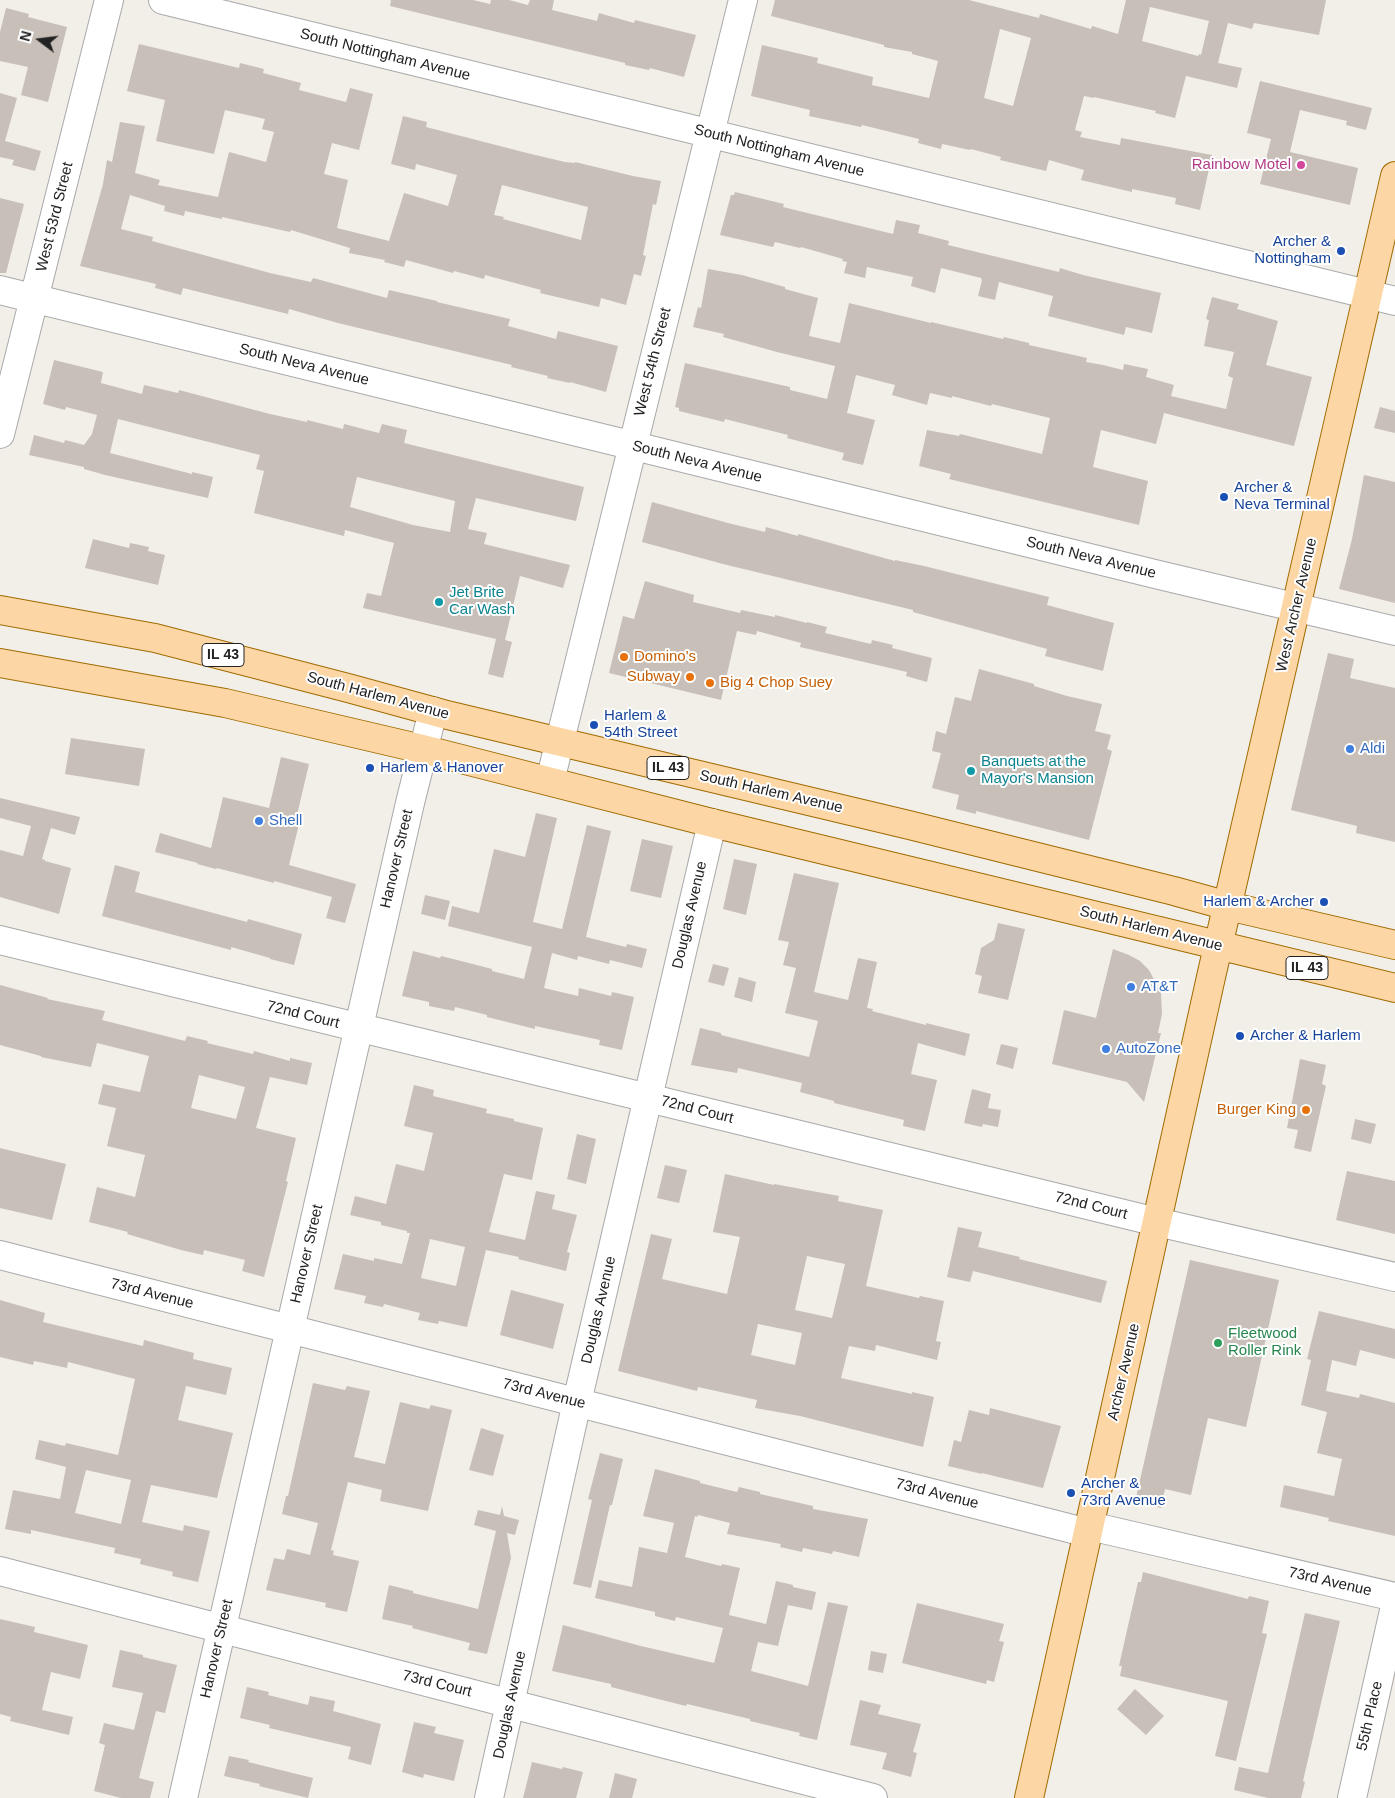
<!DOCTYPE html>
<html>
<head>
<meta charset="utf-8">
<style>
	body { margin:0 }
	#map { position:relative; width:1395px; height:1798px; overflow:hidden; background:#f2efe9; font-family:Arial,sans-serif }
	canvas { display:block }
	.north { position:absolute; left:15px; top:15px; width:50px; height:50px; -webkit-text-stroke:4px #fff; paint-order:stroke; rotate:285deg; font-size:14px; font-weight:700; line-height:20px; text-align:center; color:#222 }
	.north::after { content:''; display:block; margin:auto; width:18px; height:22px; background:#222; clip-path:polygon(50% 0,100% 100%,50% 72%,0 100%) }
</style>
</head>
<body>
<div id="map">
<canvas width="1395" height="1798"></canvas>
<div class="north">N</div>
</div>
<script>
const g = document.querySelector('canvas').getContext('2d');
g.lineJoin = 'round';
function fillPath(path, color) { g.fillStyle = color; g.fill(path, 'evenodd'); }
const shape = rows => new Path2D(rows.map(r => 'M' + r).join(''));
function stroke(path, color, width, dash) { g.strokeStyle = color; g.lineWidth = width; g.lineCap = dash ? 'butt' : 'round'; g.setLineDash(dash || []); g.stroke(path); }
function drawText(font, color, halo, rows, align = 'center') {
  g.font = font + ' Arial,sans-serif'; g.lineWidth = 4; g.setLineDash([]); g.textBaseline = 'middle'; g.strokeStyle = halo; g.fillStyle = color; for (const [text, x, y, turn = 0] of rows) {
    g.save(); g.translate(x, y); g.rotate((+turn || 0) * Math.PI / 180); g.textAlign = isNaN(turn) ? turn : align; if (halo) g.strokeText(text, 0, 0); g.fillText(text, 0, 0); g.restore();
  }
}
fillPath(shape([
	[391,0,473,0,490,4,491,0,509,0,528,5,530,0,554,0,552,10,597,21,599,13,634,23,635,20,696,35,684,77,650,68,649,70,625,65,625,63,390,6],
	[775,0,969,0,1039,18,1040,14,1091,29,1092,26,1118,34,1126,0,1326,0,1319,35,1254,23,1252,29,1228,23,1218,63,1242,68,1237,88,1186,76,1175,118,1155,113,1156,111,1094,97,1094,98,1084,96,1075,130,1082,132,1080,137,1120,145,1121,138,1212,155,1200,210,1175,204,1176,198,1132,189,1132,192,1081,180,1084,170,1049,160,1046,171,1000,160,1001,157,971,149,970,150,942,144,941,149,918,143,919,139,862,125,861,127,809,116,810,110,751,96,762,45,818,58,817,63,873,77,872,85,929,98,938,61,912,54,912,52,884,47,884,45,771,16],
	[1150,7,1209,21,1201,55,1199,54,1198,56,1142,41],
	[1000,29,1031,38,1013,106,984,98],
	[6,8,29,14,28,17,67,27,48,102,21,95,28,67,0,61,0,32],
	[139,44,239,68,240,63,264,69,263,73,301,83,299,90,346,102,350,88,373,94,359,150,332,143,324,174,348,180,337,228,389,241,404,193,448,206,457,175,416,164,415,170,391,164,403,116,427,122,426,127,527,153,565,162,575,163,575,162,633,176,661,181,656,205,653,204,643,255,646,256,641,276,634,274,626,305,601,298,599,307,540,293,541,290,485,275,484,279,454,271,453,273,406,260,404,267,384,262,385,260,349,253,350,248,291,230,290,232,222,217,222,219,185,211,184,216,164,211,165,206,130,195,121,229,153,237,152,241,270,273,311,282,313,278,387,298,389,290,437,301,437,302,510,319,508,326,556,339,558,331,618,346,606,392,570,382,570,383,547,378,548,376,511,367,512,365,338,323,289,309,288,314,183,288,181,295,155,288,156,284,80,266,103,184,107,160,112,162,120,122,145,126,135,173,160,180,158,185,218,197,229,152,266,162,274,132,262,129,265,119,225,110,214,154,156,141,165,100,127,91],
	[502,185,588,207,581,240,503,219,504,217,494,215],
	[1260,81,1372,108,1366,130,1346,125,1347,121,1300,110,1290,152,1358,168,1350,205,1260,184,1271,139,1247,133],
	[0,93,17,98,5,141,41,151,35,171,12,165,14,160,0,157],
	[735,192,784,204,783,207,893,234,896,220,920,225,918,233,949,241,948,245,1059,272,1060,268,1083,275,1161,293,1152,333,1126,327,1124,335,1048,316,1053,296,999,282,995,300,978,296,982,280,981,278,941,268,935,293,911,286,913,277,867,267,865,278,844,273,847,262,842,261,843,259,801,247,800,248,775,242,773,247,720,235,731,195,734,195],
	[0,198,24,204,6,273,0,273],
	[708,269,742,275,785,287,785,289,818,298,809,336,840,343,849,303,931,323,931,322,1003,339,1004,337,1029,343,1029,345,1087,358,1086,362,1103,365,1123,370,1124,364,1148,369,1146,377,1174,385,1171,396,1226,409,1233,378,1228,376,1234,352,1204,346,1209,320,1206,319,1212,297,1239,304,1237,309,1278,321,1266,365,1312,377,1294,446,1164,413,1156,444,1101,430,1093,467,1148,481,1139,525,949,479,951,474,919,466,927,430,959,436,960,434,1042,454,1050,418,992,404,991,406,952,396,952,398,930,393,927,405,892,395,895,385,856,375,847,413,875,420,863,465,842,460,844,453,787,438,788,435,725,419,724,422,679,411,679,408,675,407,685,363,790,387,790,390,827,399,835,366,777,352,723,337,724,334,693,327,698,307,701,308],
	[54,360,103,372,101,383,142,394,144,385,178,393,179,390,270,414,307,422,307,420,343,429,344,424,379,433,382,424,407,430,404,443,584,487,576,521,476,498,468,529,487,533,484,544,570,565,563,588,520,576,505,640,512,642,503,678,488,674,496,639,363,608,367,593,381,596,394,543,345,530,344,536,254,513,264,471,256,469,260,455,118,419,110,453,192,474,192,472,213,477,208,498,105,475,84,469,84,467,29,455,34,435,64,443,65,440,84,445,92,434,97,415,66,407,65,410,43,404],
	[357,477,455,501,450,532,413,525,350,507],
	[1380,407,1395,411,1395,433,1374,428],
	[1364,475,1395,482,1395,603,1339,589,1352,539],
	[652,502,728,523,765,532,766,527,798,536,798,534,895,561,895,560,924,566,1049,597,1047,605,1114,623,1103,671,1045,656,1047,649,913,612,913,610,723,564,642,542],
	[93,539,129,548,130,543,149,547,148,551,165,555,158,585,85,568],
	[645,581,694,595,693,602,740,613,741,610,775,617,775,615,807,623,807,622,827,627,825,633,871,644,872,640,893,645,892,648,932,658,927,682,906,676,907,672,800,647,801,643,757,631,756,635,737,631,721,700,609,673,623,616,634,619],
	[1328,653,1354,659,1350,678,1395,688,1395,842,1356,833,1357,826,1291,810],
	[979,669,1034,684,1034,686,1067,696,1102,704,1095,731,1111,735,1107,749,1112,751,1089,840,976,811,976,814,956,809,959,795,932,788,941,753,932,751,936,731,946,734,955,697,971,701],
	[71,738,145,749,139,786,65,774],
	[281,757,309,764,297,815,301,816,289,865,356,884,345,923,326,918,332,897,274,881,274,883,217,868,216,869,197,864,198,863,155,852,160,833,211,848,223,797,269,808],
	[0,798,80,817,75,835,51,828,42,859,45,860,45,861,71,868,59,914,0,897,0,850,23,856,31,826,0,818],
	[536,813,557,818,533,922,562,929,587,825,611,831,586,937,626,947,627,944,647,949,642,968,610,960,609,964,578,956,577,960,552,953,544,988,578,996,579,988,611,996,612,992,634,997,622,1050,599,1045,600,1040,535,1026,535,1029,487,1017,487,1015,455,1007,454,1011,429,1006,429,1002,402,996,413,951,440,958,441,956,465,962,492,969,492,971,524,979,532,947,448,926,452,906,479,913,494,849,525,857],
	[642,839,673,846,661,898,630,891],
	[734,859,757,864,746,915,723,909],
	[115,865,140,872,135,892,247,922,248,919,302,934,294,965,270,959,270,958,231,947,231,950,102,916],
	[794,873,839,883,814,992,848,1000,858,958,877,962,867,1008,873,1009,872,1011,926,1025,926,1023,970,1034,965,1056,918,1043,911,1074,937,1080,925,1131,903,1126,904,1120,834,1103,834,1101,800,1092,802,1083,738,1068,737,1073,691,1065,700,1028,721,1033,721,1035,809,1057,818,1021,785,1013,796,968,783,965,789,942,778,940],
	[425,895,450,901,445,920,421,914],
	[998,923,1025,929,1008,1000,978,993,982,976,975,974,981,948,994,940],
	[1113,949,1129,955,1140,961,1149,970,1161,993,1162,1014,1158,1033,1161,1033,1144,1102,1127,1082,1052,1064,1064,1010,1096,1018],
	[713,964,729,968,724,986,708,982],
	[739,977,756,982,752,1002,734,997],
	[0,985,48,998,47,999,105,1011,102,1020,185,1041,187,1036,208,1041,207,1043,253,1054,254,1051,290,1061,290,1058,312,1063,307,1085,270,1077,256,1128,296,1138,286,1181,288,1182,264,1277,242,1271,245,1260,204,1250,203,1255,181,1250,127,1234,128,1232,89,1222,97,1187,135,1197,145,1155,107,1146,116,1108,98,1104,103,1084,140,1092,149,1056,97,1043,91,1067,41,1057,41,1056,0,1045],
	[199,1075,245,1087,236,1119,191,1108],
	[1001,1044,1018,1048,1013,1069,996,1064],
	[1300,1059,1326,1065,1322,1084,1326,1086,1311,1152,1294,1148,1298,1130,1287,1128],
	[414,1085,434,1090,433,1096,487,1109,486,1113,514,1119,514,1121,543,1128,532,1180,504,1174,489,1232,525,1240,536,1191,555,1195,552,1209,577,1215,567,1252,570,1253,566,1271,518,1259,519,1257,486,1250,467,1327,439,1321,438,1324,418,1320,420,1313,384,1304,383,1307,364,1303,366,1296,334,1289,343,1254,374,1261,374,1258,402,1264,410,1233,407,1233,407,1231,381,1225,381,1222,350,1215,355,1196,386,1204,396,1164,424,1171,433,1133,404,1126],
	[430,1239,465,1247,456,1286,421,1278],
	[972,1089,991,1094,988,1108,1001,1110,998,1127,983,1124,982,1127,964,1123],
	[1355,1119,1376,1124,1371,1144,1351,1139],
	[577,1134,596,1139,586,1184,567,1179],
	[0,1148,66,1164,52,1220,0,1208],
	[665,1165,687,1170,679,1203,657,1198],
	[1347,1171,1395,1181,1395,1234,1336,1220],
	[725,1174,774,1185,774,1184,839,1196,838,1201,883,1210,866,1286,919,1298,920,1296,944,1301,936,1341,941,1342,937,1360,876,1345,875,1351,849,1346,841,1378,912,1394,912,1392,934,1397,923,1447,800,1416,755,1408,757,1400,698,1387,697,1391,618,1371,651,1234,672,1239,662,1279,727,1294,740,1237,713,1232],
	[807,1256,845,1264,832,1318,795,1310],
	[758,1324,802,1333,795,1365,751,1355],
	[958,1227,982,1232,978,1247,1020,1257,1019,1259,1107,1281,1101,1303,973,1271,970,1282,947,1277],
	[1190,1260,1279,1280,1246,1427,1208,1418,1191,1495,1165,1489,1161,1508,1135,1502],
	[511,1290,564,1304,553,1349,500,1335],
	[0,1300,45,1313,43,1322,143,1346,144,1340,194,1353,193,1359,232,1368,226,1395,186,1386,178,1420,233,1433,217,1498,151,1485,142,1522,183,1531,184,1525,210,1531,198,1582,172,1576,173,1572,140,1564,141,1559,114,1553,115,1548,31,1530,31,1534,5,1529,13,1490,60,1499,66,1467,35,1459,39,1440,65,1446,66,1443,118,1455,135,1379,68,1362,67,1368,34,1361,33,1365,0,1357],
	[86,1470,131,1480,121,1524,75,1513],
	[1319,1311,1395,1329,1395,1359,1360,1350,1356,1366,1332,1360,1326,1391,1359,1398,1360,1394,1395,1403,1395,1536,1328,1521,1329,1518,1280,1507,1284,1485,1334,1496,1342,1459,1317,1453,1327,1412,1301,1405,1311,1360,1307,1359],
	[313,1383,345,1390,347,1386,370,1391,354,1457,385,1464,400,1402,429,1409,431,1405,452,1410,428,1511,380,1501,382,1490,348,1482,331,1550,334,1551,333,1555,359,1561,347,1612,325,1607,326,1603,266,1590,274,1558,284,1560,287,1549,310,1555,318,1523,282,1514,286,1496,288,1496],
	[990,1408,1061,1426,1043,1488,982,1473,982,1474,948,1466,954,1440,961,1442,969,1410,989,1415],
	[481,1428,504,1435,493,1476,469,1470],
	[600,1453,623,1459,612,1505,610,1505,591,1588,573,1584,592,1500,588,1499],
	[655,1469,700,1481,700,1483,737,1492,739,1487,760,1492,760,1494,813,1506,813,1509,868,1519,859,1557,833,1551,832,1554,803,1548,802,1552,780,1547,781,1544,727,1534,730,1523,698,1515,697,1517,695,1516,685,1557,721,1566,722,1564,740,1568,729,1615,766,1624,776,1581,793,1585,793,1587,816,1592,812,1610,788,1605,778,1646,758,1642,751,1671,808,1686,828,1602,848,1606,817,1740,799,1736,800,1733,750,1721,750,1719,687,1704,686,1706,658,1699,611,1687,611,1684,552,1671,563,1625,641,1646,714,1663,723,1628,676,1617,675,1621,655,1616,655,1612,595,1598,599,1580,632,1587,639,1547,667,1553,674,1523,643,1516],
	[502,1506,504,1516,519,1520,515,1535,507,1533,511,1558,487,1654,468,1650,470,1643,412,1628,413,1626,382,1619,389,1585,413,1591,413,1593,478,1609,496,1531,474,1525,478,1510,500,1515],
	[1143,1572,1248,1599,1249,1596,1269,1601,1262,1633,1267,1634,1236,1761,1215,1756,1228,1701,1120,1676,1122,1666,1119,1666,1125,1639,1138,1582,1141,1582],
	[917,1603,1004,1624,999,1641,1004,1642,994,1682,987,1680,986,1684,902,1663],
	[1305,1613,1340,1621,1303,1781,1305,1782,1301,1798,1268,1798,1234,1790,1239,1767,1268,1773],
	[0,1619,35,1627,34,1632,88,1645,80,1679,51,1672,42,1710,73,1717,69,1735,10,1721,11,1717,0,1714],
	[120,1650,143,1655,143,1657,177,1665,165,1713,156,1711,139,1778,154,1782,150,1798,121,1798,94,1791,105,1745,99,1743,104,1723,134,1730,143,1693,112,1687],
	[871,1651,887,1654,883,1673,868,1670],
	[247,1687,269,1692,268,1695,308,1705,310,1696,335,1701,333,1711,381,1724,371,1765,348,1759,351,1747,269,1728,270,1725,240,1718],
	[1135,1689,1164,1716,1146,1735,1117,1709],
	[860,1700,881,1705,878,1714,921,1724,913,1752,917,1753,911,1777,882,1769,887,1753,850,1745],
	[414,1722,436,1727,434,1733,464,1740,454,1781,424,1774,423,1778,402,1772],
	[229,1756,249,1760,248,1762,313,1778,308,1798,259,1786,260,1784,224,1776],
	[532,1762,562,1769,563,1767,583,1772,576,1798,523,1798],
	[615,1773,637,1779,632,1798,609,1798]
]), '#c7bfb8');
const minor = shape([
	[163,0,1395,301],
	[0,290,1159,575,1395,631],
	[0,434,109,0],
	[550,781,743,0],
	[0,940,1157,1222,1395,1277],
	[0,1255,1088,1533],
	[1090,1526,1395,1597],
	[0,1571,873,1798],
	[183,1798,410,803,433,711],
	[489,1798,577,1402,712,823],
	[1352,1798,1395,1606]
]);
const major = shape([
	[0,610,155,638,348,688,443,714,909,825,1174,891,1228,906,1395,945],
	[0,663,225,703,422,749,712,823,1395,988],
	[1029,1798,1211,977,1395,176]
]);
stroke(minor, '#a9a9a9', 30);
stroke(major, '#a06b00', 30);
stroke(minor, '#fff', 28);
stroke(major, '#fcd6a4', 28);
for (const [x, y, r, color] of [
	[1301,165,5,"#d1479c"],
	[1341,251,5,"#1a4fb4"],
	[1224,497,5,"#1a4fb4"],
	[439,602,5,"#0f9aa8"],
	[624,657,5,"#e8710a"],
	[690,677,5,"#e8710a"],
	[710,683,5,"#e8710a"],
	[594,725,5,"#1a4fb4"],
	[1350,749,5,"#3f7fe0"],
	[370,768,5,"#1a4fb4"],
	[971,771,5,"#0f9aa8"],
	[259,821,5,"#3f7fe0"],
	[1324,902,5,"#1a4fb4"],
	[1131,987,5,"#3f7fe0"],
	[1240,1036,5,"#1a4fb4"],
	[1106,1049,5,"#3f7fe0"],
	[1306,1110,5,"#e8710a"],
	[1218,1343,5,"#2e9e5b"],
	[1071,1493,5,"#1a4fb4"]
]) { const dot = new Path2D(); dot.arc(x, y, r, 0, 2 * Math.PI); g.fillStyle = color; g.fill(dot); stroke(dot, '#fff', 2); }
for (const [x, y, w] of [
	[223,655,42],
	[668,768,42],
	[1307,968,42]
]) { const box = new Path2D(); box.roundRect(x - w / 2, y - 11.5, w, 23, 4); g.fillStyle = '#fff'; g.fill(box); stroke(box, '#222', 1); }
drawText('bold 14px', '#222', null, [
	["IL 43",223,655],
	["IL 43",668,768],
	["IL 43",1307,968]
]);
drawText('15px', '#222', '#fff', [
	["South Nottingham Avenue",385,55,14],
	["South Nottingham Avenue",779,151,14],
	["West 53rd Street",55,217,-76],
	["West 54th Street",653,362,-76],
	["South Neva Avenue",304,365,14],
	["South Neva Avenue",697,462,14],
	["South Neva Avenue",1091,558,14],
	["West Archer Avenue",1297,605,-77],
	["South Harlem Avenue",378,696,15],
	["South Harlem Avenue",771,792,13],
	["Hanover Street",397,859,-77],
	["Douglas Avenue",690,915,-77],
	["South Harlem Avenue",1151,929,14],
	["72nd Court",303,1015,14],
	["72nd Court",697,1110,14],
	["72nd Court",1091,1206,14],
	["Hanover Street",307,1254,-77],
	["73rd Avenue",152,1294,14],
	["Douglas Avenue",599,1310,-77],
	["Archer Avenue",1124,1372,-77],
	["73rd Avenue",544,1394,14],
	["73rd Avenue",937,1494,14],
	["73rd Avenue",1330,1582,13],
	["Hanover Street",217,1649,-77],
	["73rd Court",437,1684,14],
	["Douglas Avenue",510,1705,-78],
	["55th Place",1370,1716,-77]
]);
drawText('15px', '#b23c85', '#fff', [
	["Rainbow Motel",1291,165]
], 'right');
drawText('15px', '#164399', '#fff', [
	["Archer &",1331,242,"right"],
	["Nottingham",1331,259,"right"],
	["Archer &",1234,488],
	["Neva Terminal",1234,505],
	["Harlem &",604,716],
	["54th Street",604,733],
	["Harlem & Hanover",380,768],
	["Harlem & Archer",1314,902,"right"],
	["Archer & Harlem",1250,1036],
	["Archer &",1081,1484],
	["73rd Avenue",1081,1501]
], 'left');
drawText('15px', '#0d838f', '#fff', [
	["Jet Brite",449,593],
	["Car Wash",449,610],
	["Banquets at the",981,762],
	["Mayor's Mansion",981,779]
], 'left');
drawText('15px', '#c56008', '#fff', [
	["Domino's",634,657],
	["Subway",680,677,"right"],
	["Big 4 Chop Suey",720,683],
	["Burger King",1296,1110,"right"]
], 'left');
drawText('15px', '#366cbe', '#fff', [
	["Aldi",1360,749],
	["Shell",269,821],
	["AT&T",1141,987],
	["AutoZone",1116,1049]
], 'left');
drawText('15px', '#27864d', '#fff', [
	["Fleetwood",1228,1334],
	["Roller Rink",1228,1351]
], 'left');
</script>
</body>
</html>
